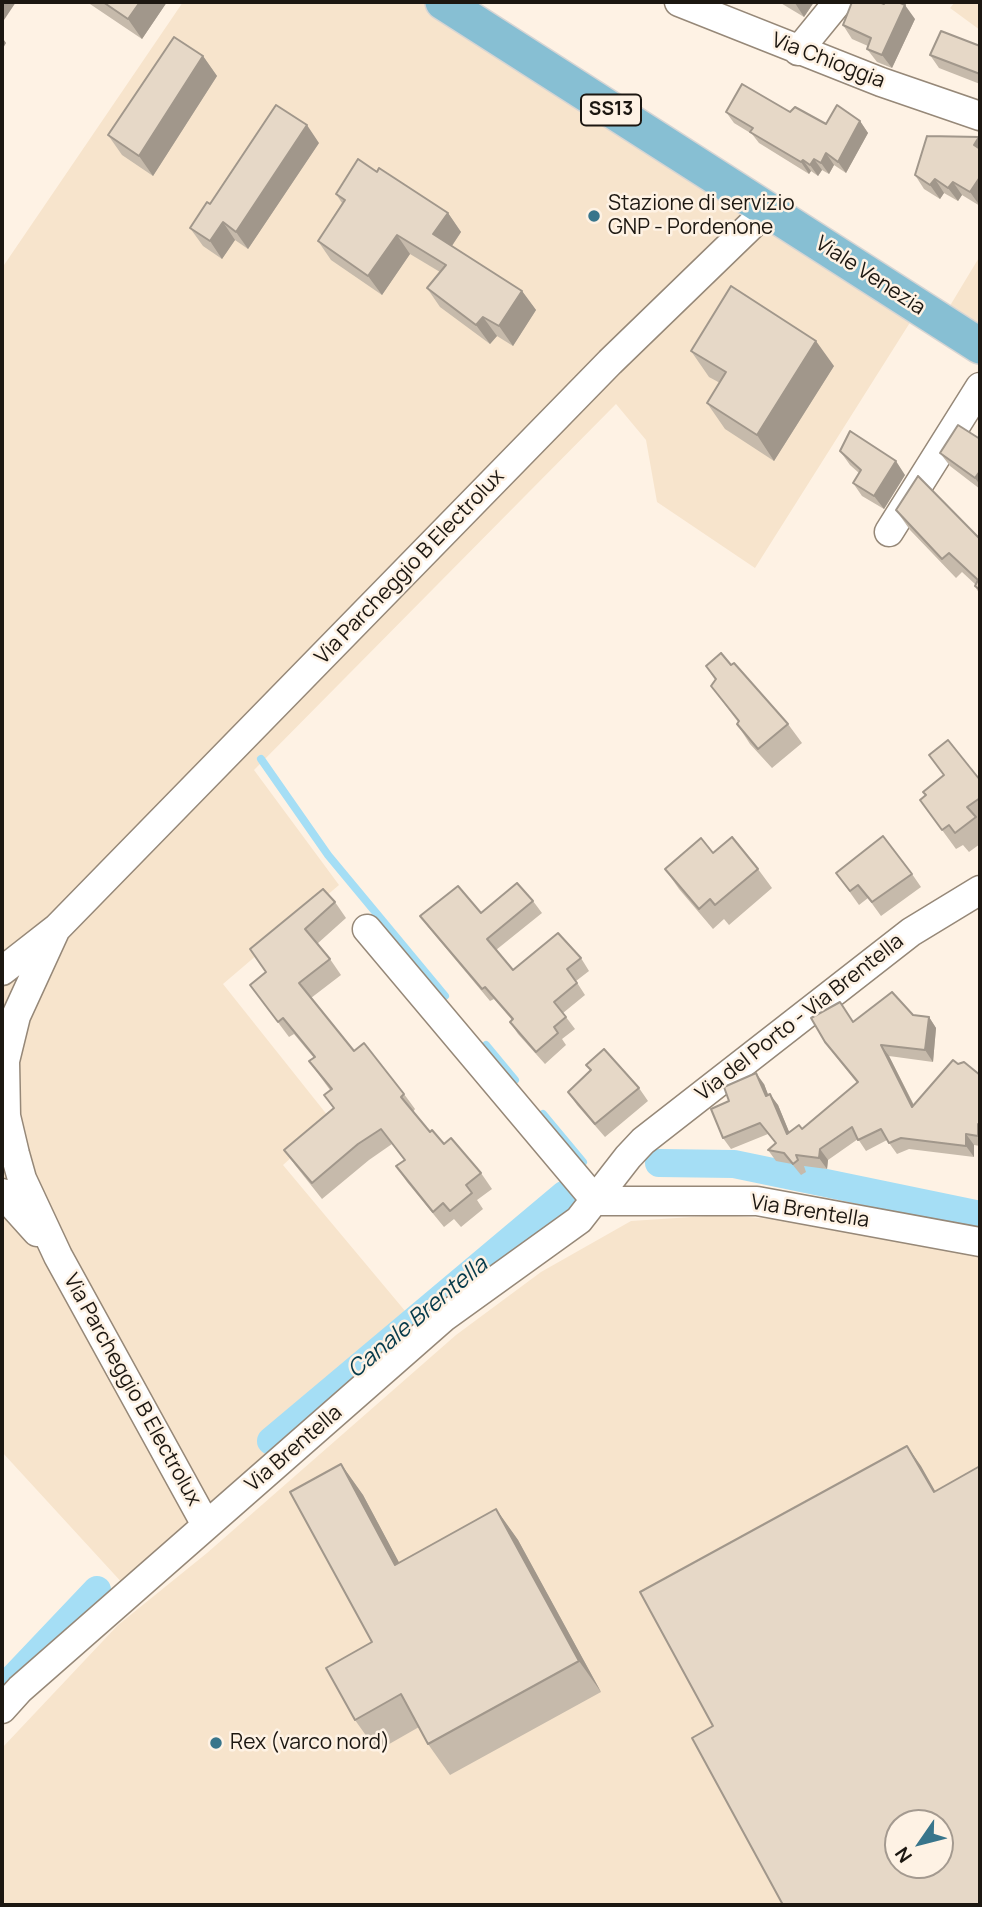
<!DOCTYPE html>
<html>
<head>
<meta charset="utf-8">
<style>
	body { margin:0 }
	#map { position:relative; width:982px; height:1907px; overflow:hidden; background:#fef2e4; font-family:Manrope,sans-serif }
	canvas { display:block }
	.frame { position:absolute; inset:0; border:4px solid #1c1711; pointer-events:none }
	.north { position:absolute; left:884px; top:1809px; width:70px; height:70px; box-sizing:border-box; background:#fef2e4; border:2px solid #a49a90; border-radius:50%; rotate:235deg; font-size:19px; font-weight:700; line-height:28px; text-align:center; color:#1c1711 }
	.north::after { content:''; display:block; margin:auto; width:24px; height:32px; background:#38758b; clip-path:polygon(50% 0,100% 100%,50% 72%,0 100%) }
</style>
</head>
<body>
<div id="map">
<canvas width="982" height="1907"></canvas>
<div class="frame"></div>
<div class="north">N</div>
</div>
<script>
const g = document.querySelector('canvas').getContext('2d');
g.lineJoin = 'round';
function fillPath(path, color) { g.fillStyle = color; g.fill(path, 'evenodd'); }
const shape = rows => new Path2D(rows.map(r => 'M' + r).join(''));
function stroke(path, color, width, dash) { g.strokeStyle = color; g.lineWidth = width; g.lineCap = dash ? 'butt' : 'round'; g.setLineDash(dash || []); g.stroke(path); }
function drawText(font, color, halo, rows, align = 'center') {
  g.font = font + ' Manrope,sans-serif'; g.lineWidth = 5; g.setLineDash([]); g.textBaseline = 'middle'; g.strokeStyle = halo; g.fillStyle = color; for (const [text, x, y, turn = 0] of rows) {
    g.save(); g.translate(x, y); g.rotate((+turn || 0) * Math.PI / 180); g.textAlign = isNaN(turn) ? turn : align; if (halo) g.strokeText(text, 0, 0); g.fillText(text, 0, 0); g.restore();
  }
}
fillPath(shape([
	[183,2,426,2,916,313,755,568,657,502,646,440,616,404,254,770,339,885,223,984,332,1121,283,1165,421,1330,125,1586,2,1452,2,268],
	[955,2,980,2,980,30,950,8],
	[980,256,980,337,945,314],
	[722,1215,824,1223,980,1254,980,1905,2,1905,2,1748,118,1625,207,1553,456,1335,541,1272,631,1221],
	[898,1823,940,1823,940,1865,898,1865]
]), '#f7e4cc');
stroke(shape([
	[261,759,328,855,445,996],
	[486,1045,515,1080],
	[543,1114,583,1162]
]), '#a5def5', 8);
stroke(shape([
	[659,1163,734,1164,980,1215],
	[271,1441,564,1195],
	[2,1690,97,1590]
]), '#a5def5', 28);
const minor = shape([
	[679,2,881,82,980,116],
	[798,51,838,2],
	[889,532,980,387],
	[367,929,596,1201,757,1201,980,1242],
	[55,931,16,1016,5,1061,6,1116,15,1154,22,1179,58,1256,206,1525],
	[2,971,57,928,610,362,767,210],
	[2,1193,37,1232],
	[2,1709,20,1689,443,1318,579,1220,628,1157,643,1141,911,932,980,890]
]);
const major = shape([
	[443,2,980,346]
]);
stroke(minor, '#968878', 31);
stroke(major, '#d6d5d4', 38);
stroke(minor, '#fff', 28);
stroke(major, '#87bfd3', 35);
fillPath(shape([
	[87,2,167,2,142,39],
	[779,2,814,2,804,17],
	[915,19,892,68,877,62,867,49,868,46,852,39,843,25],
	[980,46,980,84,939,68,930,55],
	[203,56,217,76,153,176,122,155,108,135],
	[726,112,790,112,826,124,860,121,868,133,846,173,834,165,829,174,822,170,818,176,811,171,809,174,759,143,752,134,734,123],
	[979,137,980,206,962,195,958,201,944,193,940,199,924,189,915,175],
	[319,143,248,249,235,240,222,259,203,246,190,228,210,204],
	[377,172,448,213,461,232,452,246,522,291,536,310,513,346,497,336,490,344,440,307,427,288,440,272,410,254,382,295,331,260,318,241,342,203,336,194],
	[691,351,834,366,774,461,725,429,707,403,720,383,709,377],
	[980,439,980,489,950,466,940,453],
	[840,451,905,475,884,509,862,496,853,483,859,473,850,465],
	[896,510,980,539,980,595,975,586,976,585,962,572,956,578,910,530],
	[731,665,788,724,802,743,772,768,750,744,737,724,738,722,711,686,715,680,706,666],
	[980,780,980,844,969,852,963,845,956,849,920,800],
	[713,853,758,869,772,888,729,925,724,919,713,929,679,889,665,869],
	[836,873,912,874,921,887,881,916,868,898,859,905],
	[533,901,542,913,496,950,513,970,581,958,589,971,576,981,585,995,563,1013,575,1029,562,1039,566,1045,545,1064,518,1034,510,1022,512,1020,494,999,490,1001,429,928,420,916,481,913],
	[335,902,346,918,317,944,330,959,341,975,311,998,354,1051,404,1094,415,1109,413,1112,430,1132,481,1173,492,1189,477,1200,483,1209,461,1227,454,1219,444,1227,407,1182,396,1166,404,1160,392,1144,369,1160,322,1199,295,1165,284,1150,334,1109,324,1095,330,1090,309,1061,314,1058,294,1034,289,1037,250,985,266,972,250,949],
	[840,1002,853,1022,913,1015,929,1017,936,1028,933,1062,889,1056,914,1105,958,1064,980,1075,980,1146,974,1145,974,1157,909,1149,897,1154,887,1140,866,1151,858,1139,828,1160,827,1169,804,1166,806,1172,801,1175,792,1164,776,1161,768,1150,776,1144,768,1134,731,1149,723,1138,729,1101,764,1084,768,1095,778,1105,789,1132,802,1129,857,1083,833,1053,825,1042],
	[591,1071,639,1088,648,1101,605,1137,577,1105,568,1092],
	[341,1464,363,1495,399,1563,496,1509,518,1540,601,1692,450,1775,428,1744,419,1727,377,1751,355,1720,372,1642]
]), '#c6baab');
fillPath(shape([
	[2,2,16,2,2,23],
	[140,2,167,2,142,39,128,19],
	[796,2,814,2,804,17,795,3],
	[905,5,915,19,892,68,882,55],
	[2,37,6,43,2,50],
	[203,56,217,76,153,176,139,156],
	[860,121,868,133,846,173,838,162],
	[307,125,319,143,248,249,236,232],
	[979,137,980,139,980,153,974,145],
	[826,153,834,165,829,174,821,163],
	[814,159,822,170,818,176,810,165],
	[803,160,811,171,809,174,801,162],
	[980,177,980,206,970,192],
	[935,179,944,193,940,199,930,185],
	[953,182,962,195,958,201,948,188],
	[448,213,461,232,447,253,433,234],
	[223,222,235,240,222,259,210,241],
	[397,235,410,254,382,295,368,276],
	[522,291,536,310,513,346,499,326],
	[483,317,497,336,490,344,476,325],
	[816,341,834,366,774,461,757,435],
	[896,461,905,475,884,509,874,496],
	[980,471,980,485,975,478],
	[929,1017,936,1028,933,1062,925,1050],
	[881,1045,889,1056,920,1118,912,1107],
	[756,1073,764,1084,773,1107,766,1096],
	[770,1094,778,1105,795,1146,787,1134],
	[978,1124,980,1127,980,1140,978,1136],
	[966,1134,974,1145,974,1157,966,1146],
	[820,1149,828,1160,827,1169,819,1158],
	[907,1446,921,1466,947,1512,934,1492],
	[341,1464,363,1495,417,1596,395,1565],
	[496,1509,518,1540,601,1692,579,1661]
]), '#a1978b');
const building = shape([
	[103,2,140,2,128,19,103,2],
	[852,2,879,2,884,4,884,2,898,2,905,5,882,55,867,49,871,38,843,25,852,2],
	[941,31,980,46,980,74,930,55,941,31],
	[174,37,203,56,139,156,108,135,174,37],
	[742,84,790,112,795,107,826,124,837,105,860,121,838,162,826,153,821,163,814,159,810,165,803,160,801,162,750,132,753,128,726,112,742,84],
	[276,105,307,125,236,232,223,222,210,241,190,228,207,202,210,204,276,105],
	[927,136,979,137,974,145,980,149,980,177,970,192,953,182,948,188,935,179,930,185,915,175,927,136],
	[358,159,377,172,379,168,448,213,433,234,522,291,499,326,483,317,476,325,427,288,446,265,397,235,368,276,318,241,345,200,336,194,358,159],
	[731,286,816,341,757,435,707,403,726,372,691,351,731,286],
	[958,425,980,439,980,471,975,478,940,453,958,425],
	[850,431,896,461,874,496,853,483,861,470,840,451,850,431],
	[918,476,980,539,980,590,975,586,978,580,949,553,942,559,896,510,918,476],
	[721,653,731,665,734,663,788,724,758,749,737,724,739,721,711,686,716,679,706,666,721,653],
	[948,740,980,780,980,798,967,807,976,817,955,833,949,825,942,830,920,800,926,795,923,792,944,775,929,755,948,740],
	[883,836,912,874,872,902,858,885,850,891,836,873,883,836],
	[732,837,758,869,715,905,710,899,699,909,665,869,701,838,713,853,732,837],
	[517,883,533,901,487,939,513,970,558,933,581,958,567,969,577,983,554,1002,566,1017,554,1027,558,1033,536,1052,510,1022,513,1019,485,987,482,989,420,916,458,886,481,913,517,883],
	[323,889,335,902,305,929,330,959,299,983,354,1051,364,1043,404,1094,401,1097,430,1132,432,1130,444,1144,451,1138,481,1173,466,1185,472,1193,450,1211,443,1203,433,1212,396,1166,405,1160,381,1129,358,1144,312,1183,284,1150,334,1108,324,1095,332,1089,309,1061,315,1057,283,1018,278,1022,250,985,266,972,250,949,323,889],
	[892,992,913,1015,929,1017,925,1050,881,1045,912,1107,953,1060,958,1064,964,1062,980,1075,980,1125,978,1124,978,1136,966,1134,966,1146,901,1138,889,1143,881,1129,858,1140,852,1127,820,1149,819,1158,796,1155,798,1160,793,1164,784,1153,768,1150,776,1143,760,1123,723,1138,711,1109,729,1101,724,1087,756,1073,766,1096,770,1094,787,1134,799,1125,802,1129,858,1082,825,1042,811,1018,840,1002,853,1022,892,992],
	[604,1049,639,1088,595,1124,568,1092,591,1070,586,1065,604,1049],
	[907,1446,934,1492,980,1466,980,1905,783,1905,692,1738,713,1726,640,1592,907,1446],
	[898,1823,940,1823,940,1865,898,1865,898,1823],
	[341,1464,395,1565,496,1509,579,1661,428,1744,401,1694,355,1720,326,1668,372,1642,290,1492,341,1464]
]);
fillPath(building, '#e6d8c7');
stroke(building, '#a1978b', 2);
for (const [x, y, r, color] of [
	[594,216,7,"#38758b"],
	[216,1743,7,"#38758b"]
]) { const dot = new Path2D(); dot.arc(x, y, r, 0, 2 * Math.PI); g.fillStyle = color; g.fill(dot); stroke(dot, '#fef2e4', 2.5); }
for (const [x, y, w] of [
	[611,110,60]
]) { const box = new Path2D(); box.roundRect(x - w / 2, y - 15.5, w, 31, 5); g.fillStyle = '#fef2e4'; g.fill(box); stroke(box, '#1c1711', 2); }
drawText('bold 19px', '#1c1711', null, [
	["SS13",611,110]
]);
drawText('21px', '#1c1711', '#fef2e4', [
	["Via Chioggia",828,61,21],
	["Viale Venezia",870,276,33],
	["Via Parcheggio B Electrolux",410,567,-46],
	["Via del Porto - Via Brentella",800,1018,-38],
	["Via Brentella",810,1212,9],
	["Via Parcheggio B Electrolux",132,1390,61],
	["Via Brentella",294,1449,-41]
]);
drawText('21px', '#1c1711', '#fef2e4', [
	["Stazione di servizio",608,204],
	["GNP - Pordenone",608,228],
	["Rex (varco nord)",230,1743]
], 'left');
drawText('italic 23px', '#063a4a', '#fef2e4', [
	["Canale Brentella",418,1318,-40]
]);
</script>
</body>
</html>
